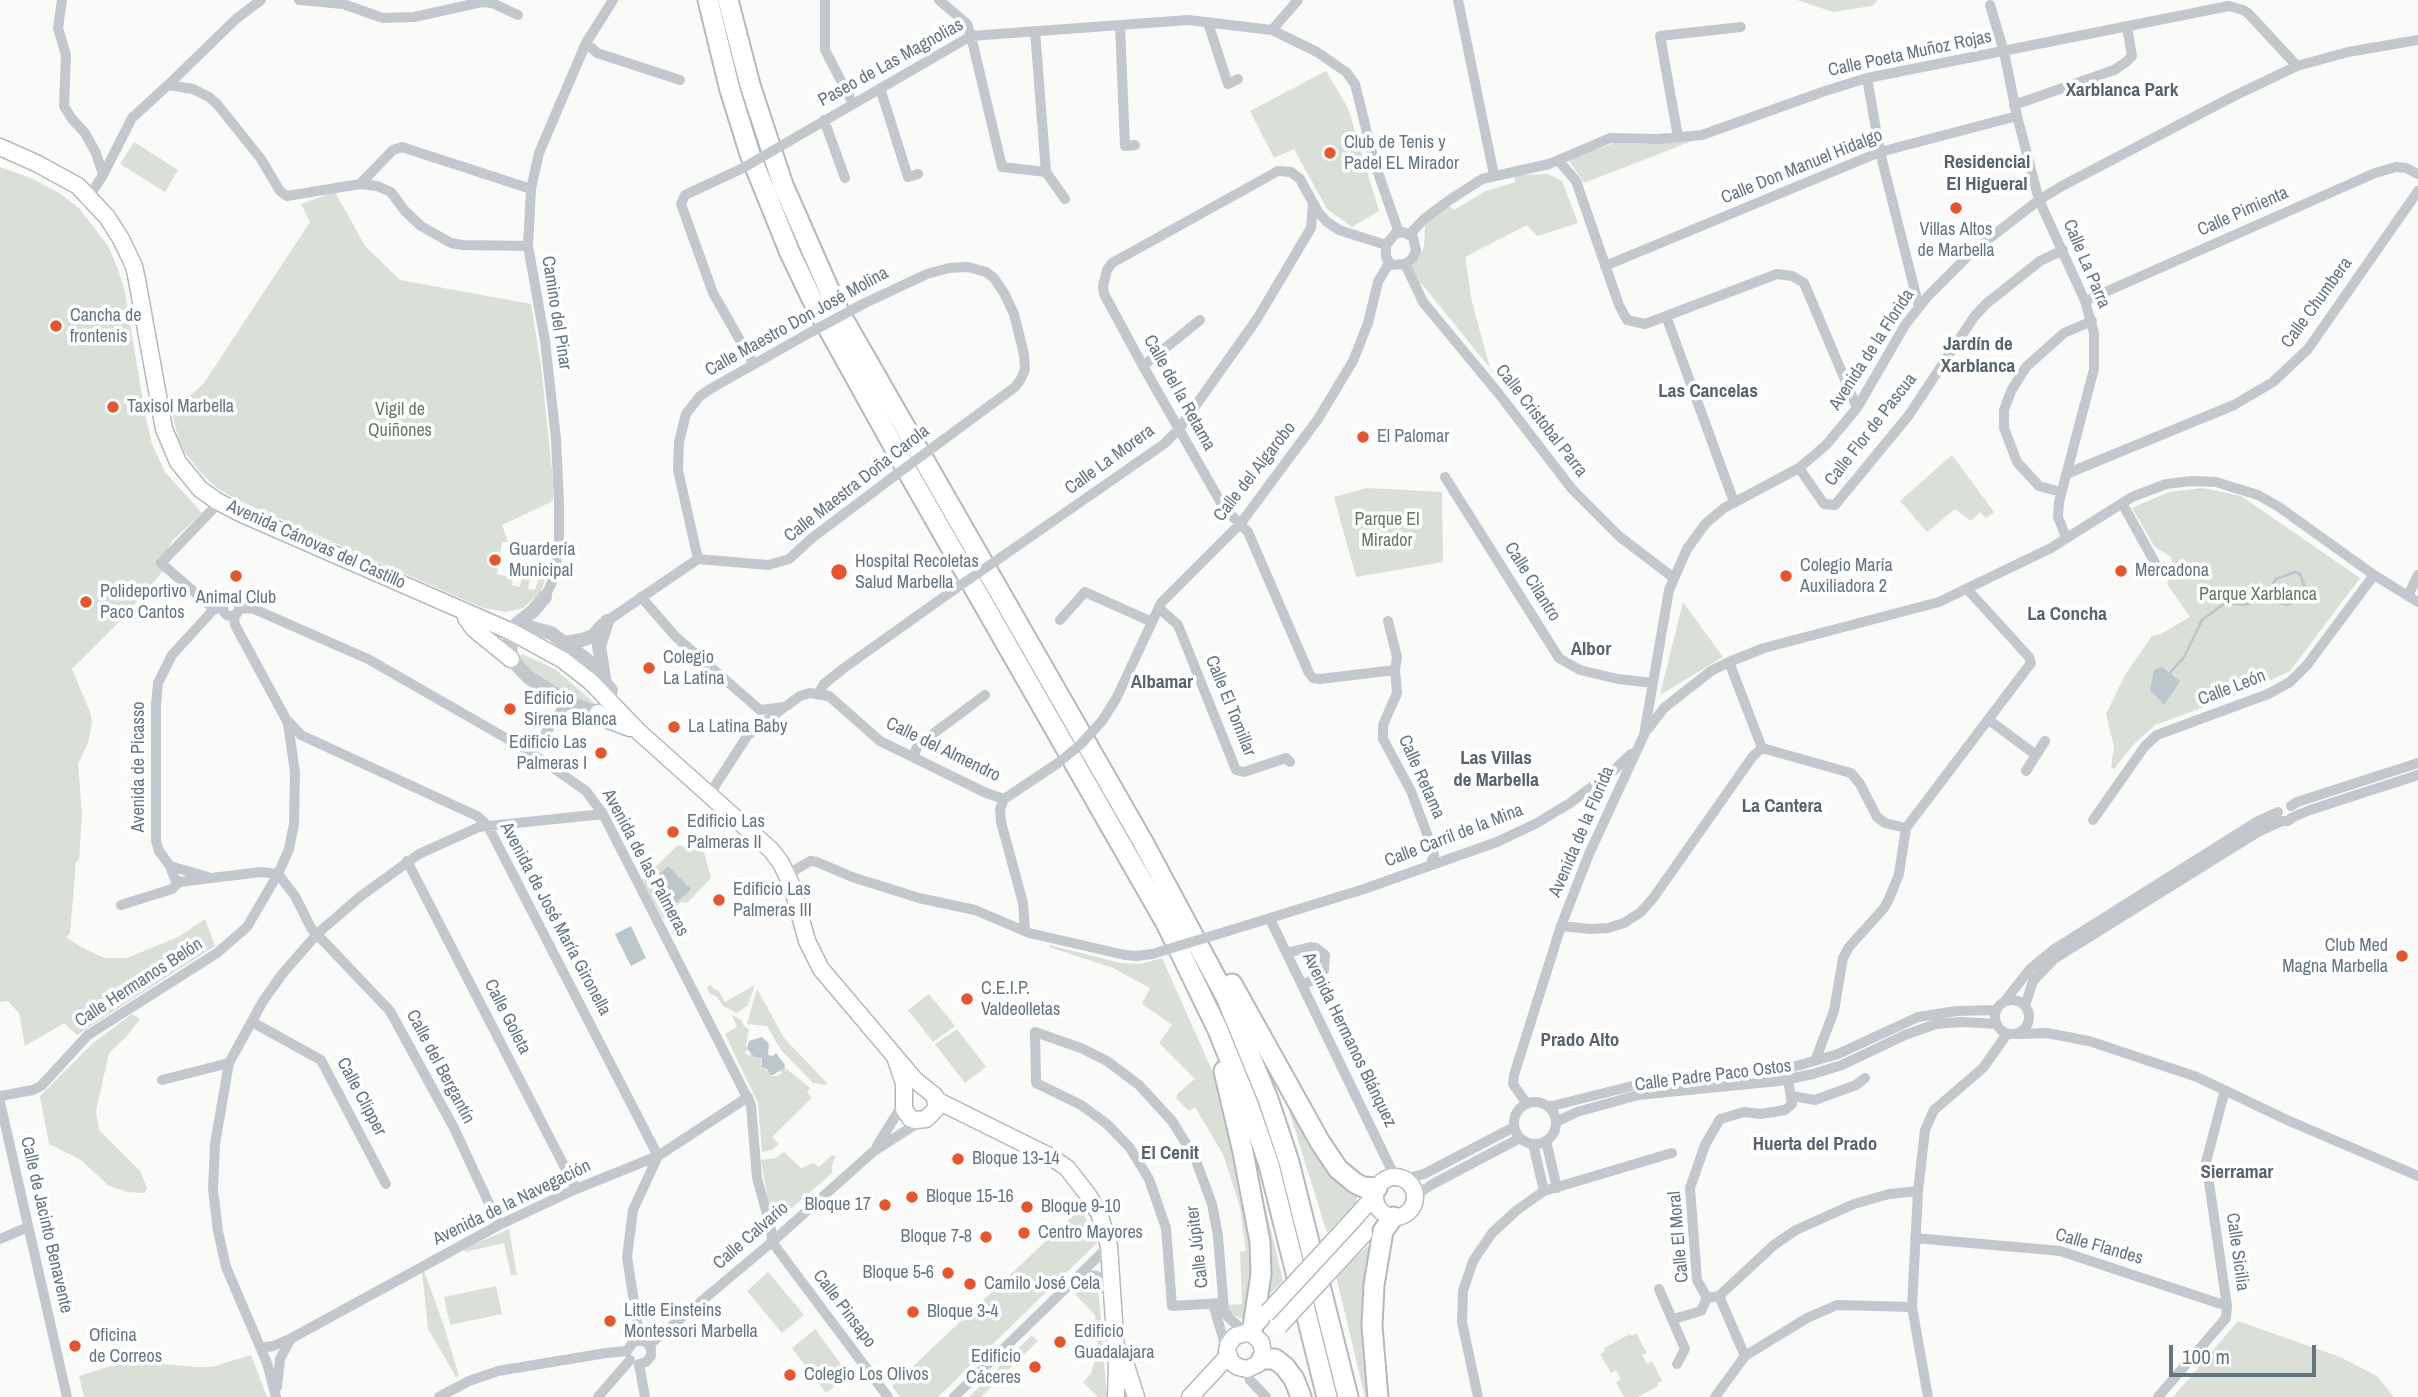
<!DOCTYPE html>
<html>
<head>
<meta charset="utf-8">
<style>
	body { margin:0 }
	#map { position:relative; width:2418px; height:1397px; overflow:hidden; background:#fafaf8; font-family:"Archivo Narrow",sans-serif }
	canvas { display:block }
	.scale { position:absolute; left:2169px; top:1345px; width:147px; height:32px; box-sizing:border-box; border:4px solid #657683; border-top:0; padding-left:9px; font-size:21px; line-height:24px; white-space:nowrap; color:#657683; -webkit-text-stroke:5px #fff; paint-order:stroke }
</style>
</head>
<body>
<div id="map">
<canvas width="2418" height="1397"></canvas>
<div class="scale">100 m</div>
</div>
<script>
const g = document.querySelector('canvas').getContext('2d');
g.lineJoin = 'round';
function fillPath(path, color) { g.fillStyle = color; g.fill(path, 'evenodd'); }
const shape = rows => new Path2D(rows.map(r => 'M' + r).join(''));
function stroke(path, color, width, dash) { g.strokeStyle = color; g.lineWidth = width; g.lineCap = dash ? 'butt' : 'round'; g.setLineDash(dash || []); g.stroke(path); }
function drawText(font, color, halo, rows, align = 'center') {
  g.font = font + ' "Archivo Narrow",sans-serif'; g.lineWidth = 7; g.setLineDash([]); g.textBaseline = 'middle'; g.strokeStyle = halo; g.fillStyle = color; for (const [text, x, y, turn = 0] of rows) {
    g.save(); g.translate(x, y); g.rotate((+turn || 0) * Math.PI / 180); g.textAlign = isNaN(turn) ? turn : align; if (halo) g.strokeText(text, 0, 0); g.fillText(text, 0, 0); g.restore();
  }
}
fillPath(shape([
	[1797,0,1878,0,1872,6,1833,12],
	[1326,71,1348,108,1379,211,1352,227,1327,209,1294,149,1274,158,1250,111],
	[1692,141,1584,183,1568,159,1614,143,1640,144],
	[134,142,178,170,165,192,120,164],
	[0,167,31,178,59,193,79,208,108,246,118,269,125,292,145,414,152,444,165,472,202,513,171,542,164,570,117,624,72,669,90,712,92,722,88,743,78,764,82,814,79,860,76,862,70,934,66,937,81,947,104,958,127,958,178,937,205,919,215,946,77,1035,64,1023,25,1046,19,1013,8,1001,0,1002],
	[1548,174,1562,181,1578,223,1537,236,1527,225,1465,257,1472,302,1490,368,1421,283,1417,287,1411,265,1424,248,1425,225,1448,205,1454,210,1486,191,1515,182,1515,175],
	[335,192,365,246,400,280,531,304,541,366,553,480,553,501,502,525,508,542,502,542,497,574,506,576,508,570,514,571,512,585,520,587,523,572,531,573,528,589,535,590,541,570,548,570,541,592,523,608,506,612,483,608,240,501,218,489,203,475,186,454,179,441,169,401,191,395,204,383,310,222,301,204],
	[1952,455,1994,512,1986,518,1980,512,1971,521,1955,509,1927,532,1900,501],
	[1367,488,1442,492,1443,562,1356,577,1334,497],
	[2203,488,2241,496,2360,578,2290,671,2242,693,2155,725,2133,745,2114,769,2111,767,2114,747,2106,714,2125,675,2152,636,2161,634,2190,617,2167,584,2174,569,2171,557,2155,547,2132,508,2169,492],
	[1683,602,1723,657,1660,695],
	[522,654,555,669,598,706,571,697,528,669,519,658],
	[678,845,704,852,711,878,687,903,681,902,663,919,642,880],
	[1049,945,1121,963,1140,964,1162,958,1222,1093,1255,1251,1245,1318,1242,1319,1231,1314,1227,1305,1242,1304,1240,1252,1246,1251,1240,1207,1223,1154,1195,1107,1189,1111,1176,1098,1178,1093,1195,1079,1159,1043,1172,1025,1142,1004,1150,988,1113,968,1049,947],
	[711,985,714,989,718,990,725,1002,755,985,748,1005,737,1013,723,1006,717,997,709,993,707,987],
	[757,989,784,1038,827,1083,826,1085,813,1083,781,1050,767,1026,747,1024],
	[929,994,955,1026,933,1042,908,1010],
	[132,1014,140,1019,127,1036,109,1053,96,1111,99,1130,140,1171,147,1188,145,1193,127,1192,109,1186,81,1160,49,1144,40,1096,93,1043],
	[732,1015,741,1020,745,1027,749,1029,746,1045,748,1050,745,1052,748,1056,751,1053,754,1057,762,1059,761,1065,772,1076,778,1076,782,1073,780,1070,784,1067,810,1088,807,1092,812,1098,772,1137,779,1144,772,1150,762,1152,758,1103,725,1034,737,1027],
	[957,1029,986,1067,965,1083,935,1044],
	[1271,1063,1345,1184,1357,1197,1355,1205,1327,1233,1286,1101],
	[784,1152,801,1168,814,1163,819,1167,832,1155,836,1156,832,1165,832,1173,779,1219,768,1200,761,1160,776,1158],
	[1254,1160,1283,1281,1263,1301],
	[1081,1208,1097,1243,938,1397,900,1397,892,1386],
	[509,1229,517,1275,511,1275,504,1243,465,1252,464,1249],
	[1374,1240,1373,1397,1365,1397,1336,1276],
	[424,1271,443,1323,459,1376,456,1377,428,1329,422,1272],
	[768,1272,804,1315,782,1333,747,1291],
	[1090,1282,1096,1286,1099,1296,1107,1397,1098,1397,1083,1382,1091,1374,1098,1348,1095,1315,1075,1294],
	[496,1286,502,1314,450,1325,444,1297],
	[2238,1321,2340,1357,2377,1376,2394,1397,2173,1397],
	[815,1329,849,1375,826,1393,792,1348],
	[1636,1333,1647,1353,1642,1355,1647,1364,1652,1361,1662,1381,1657,1383,1658,1386,1638,1397,1624,1397,1616,1382,1621,1379,1616,1370,1611,1373,1600,1354,1605,1351,1604,1348,1630,1334,1632,1336],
	[1032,1335,1038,1341,981,1397,969,1397],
	[156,1352,150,1357,150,1363,196,1367,212,1367,251,1355,267,1397,84,1397,79,1376]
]), '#dadfd7');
fillPath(shape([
	[2162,667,2180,681,2164,705,2150,690,2154,670],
	[668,866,691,889,676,903,653,880],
	[631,926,646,958,631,966,615,934],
	[762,1037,769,1044,768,1055,773,1056,776,1053,785,1065,784,1068,773,1075,770,1075,767,1069,762,1067,762,1058,754,1057,747,1048,749,1041]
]), '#bbc7cb');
stroke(shape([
	[2170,673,2184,657,2202,620,2225,603,2244,605,2277,594,2280,603,2287,605,2305,598,2306,590,2300,574,2295,572,2276,579,2273,584,2277,594]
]), '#bbc7cb', 2.5);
const secondary = shape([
	[0,147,38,164,78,186,107,217,121,239,134,266,137,280,164,429,178,462,200,489,217,501,242,514,512,632,563,660,591,682,639,732,771,850,781,863,792,886,807,941,821,969,915,1080,935,1096,936,1109,926,1119,915,1120,910,1118,904,1109,904,1083,895,1057],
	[466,618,474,629,511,659],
	[598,713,603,718,630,728],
	[936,1100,1051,1157,1067,1168,1088,1195,1099,1213,1109,1246,1117,1366,1116,1397],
	'1375 1197a20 20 0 1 1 40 0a20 20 0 1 1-40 0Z',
	[1352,1221,1375,1195],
	[1246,1333,1252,1334,1261,1342,1263,1353,1258,1364,1247,1369,1238,1367,1231,1362,1227,1351,1228,1345,1235,1336,1246,1333,1261,1319],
	[1122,1353,1136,1397],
	[1190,1397,1228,1356]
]);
const motorway = shape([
	[708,0,730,90,750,154,790,253,812,299,909,474,1166,923,1217,1028,1248,1104,1269,1165,1327,1397],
	[728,0,750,85,783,185,838,310,1143,842,1226,997,1268,1099,1289,1162,1348,1397],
	[1232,984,1320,1142,1338,1169,1355,1183,1363,1187,1377,1188],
	[1224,1071,1243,1152,1260,1242,1261,1274,1253,1327],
	[1262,1359,1275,1359,1285,1367,1294,1379,1301,1397],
	[1378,1397,1372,1326,1374,1285,1383,1231,1393,1217]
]);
stroke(secondary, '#b3babf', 19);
stroke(motorway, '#b4b9bd', 23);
stroke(shape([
	[62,0,58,28,66,55,64,106,72,119,85,133,96,153,103,175],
	[299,0,343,4,383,18,414,17,482,2,492,3,518,15],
	[825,0,825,50,853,104],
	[939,0,967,24,971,36,1002,167,1046,172,1065,199],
	[1458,0,1494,175],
	[1990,5,2004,52,2017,116,2039,200,2085,301,2094,333,2094,369,2059,502,2058,517,2066,537],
	[1208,23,1228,84,1238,79],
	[1120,25,1125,146,1135,145],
	[1272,30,1298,0],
	[1035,31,1046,172],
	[586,43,597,53,680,80],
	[1867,78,1880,152,1919,307],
	[168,85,236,19,261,0],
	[880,88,908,177,918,174],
	[2014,105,2114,70,2126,62,2132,56,2127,27],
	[824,120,845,178],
	[1678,137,1660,36,1741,27],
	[786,143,971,36,1188,20,1272,30,1317,52,1346,72,1355,84,1374,161,1399,233],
	[1558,160,1576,181,1619,305,1627,320,1645,324,1777,274,1792,276,1804,283,1857,408],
	[743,168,685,195,681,204,713,293,753,363],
	[360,184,393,150,402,147,531,189],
	[86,201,103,175,132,118,168,85,193,89,209,97,217,104,261,159,280,191,287,196,360,184,377,186,391,192,404,210,421,226,451,243,462,245,528,246],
	[1403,232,1413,237,1416,251,1412,259,1405,264,1391,265,1386,257,1386,245,1395,234,1403,232],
	[1410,234,1424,219,1448,201,1482,179,1549,164,1610,138,1658,139,1702,135,1825,91,1867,78,2229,6,2243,10,2248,13,2297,66],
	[1386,245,1339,230,1327,222,1318,212,1300,179,1291,172,1278,171,1112,263,1107,270,1103,286,1104,294,1143,366,1224,508,1248,532,1309,673,1313,678,1320,679,1395,670],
	[1405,264,1423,302,1499,394,1572,489,1620,537,1674,578],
	[1605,266,1880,152,2017,116],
	[2085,301,2375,173,2396,167,2406,168,2418,174],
	[865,303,927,274,949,268,968,267,986,272,994,278,1004,293,1014,314,1024,354,1025,369,1021,379,1015,387,935,446],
	[1666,316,1734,502],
	[1143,366,1200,320],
	[1799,468,1824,504,1835,505,1909,415,1974,317,1986,304,2040,261,2063,250],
	[2066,474,2234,405,2273,382,2308,349,2418,191],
	[1445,477,1559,658,1580,670,1618,679,1653,683],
	[2061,492,2039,486,2017,462,2004,428,2004,410,2011,391,2026,367,2064,333,2092,321],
	[2122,503,2159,570],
	[212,510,161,563,214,609],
	[1000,558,1164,444,1179,429,1257,319,1311,228,1313,204],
	[698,559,678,470,679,442,686,414,700,396,712,388,811,332],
	[2408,596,2418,575],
	[545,597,552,582,556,564,559,543,559,502,556,439,545,341,528,246,531,189,539,153,586,43,613,0],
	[641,597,676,637,760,710],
	'223 608a8 8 0 1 1 16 0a8 8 0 1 1-16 0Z',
	[223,608,214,609,172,655,158,683,156,705,156,841,159,851,170,866,175,879,179,882,261,872,278,874],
	[239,608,254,609,368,659,532,753,586,791,603,814,751,1105,757,1178,771,1229,772,1242],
	[1159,608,1178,625,1236,770,1244,772,1286,758,1290,762],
	[1060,620,1085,592,1152,622],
	[607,621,698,559,768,565,789,559,812,538,893,477],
	[1388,621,1397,657,1395,670,1397,693,1383,725,1383,739,1411,791,1433,850,1434,855,1430,865],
	[819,693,824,684,844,668,955,589],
	[760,710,785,707,800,696,810,693,829,696,880,741,986,793,1004,799],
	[1989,720,2036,755],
	[288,721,301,735,477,816,488,826,658,1156],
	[1102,721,1116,699,1161,603,1241,523,1318,419,1353,361,1368,323,1378,282,1389,263],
	[1648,729,1664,708,1711,671,1729,662,1764,648,1939,602,2051,548,2132,497,2166,484,2192,481,2216,482,2258,495,2279,507,2374,575,2418,602],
	[1762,748,1851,773,1860,784,1877,817,1885,823,1906,828],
	[532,753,567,702],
	[913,757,918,745,985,695],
	[2026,771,2045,741],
	[711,796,716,784,748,735,783,708],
	[1004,799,1000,809,1001,822,1023,903,1025,931],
	[1004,799,1058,763],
	[2291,806,2297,802,2418,763],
	[2093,820,2145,746,2157,735,2268,694,2290,682,2307,665,2374,575],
	[407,861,576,1189],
	[170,866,208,877],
	[278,874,295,896,311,928,390,1011,454,1128,499,1225],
	[787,875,810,861,817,862,852,877,919,898,975,910,1029,933,1125,955,1136,956,1152,954],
	[121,905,172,889,179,882],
	[1270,919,1395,1177],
	[1561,926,1590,929,1608,928,1624,923,1641,912,1654,897,1753,756,1762,748,1729,662],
	[1228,931,1364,889,1497,842,1537,823,1570,803,1612,772,1631,754],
	[1287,953,1310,947,1316,948,1325,955,1324,970,1314,979,1303,985],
	'1995 1017a17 17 0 1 1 34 0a17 17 0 1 1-34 0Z',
	[2004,1002,2030,969,2053,950,2258,821,2278,812],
	[2025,1006,2033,981,2054,959,2258,832,2282,821,2288,821,2293,817,2310,810,2418,775],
	[252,1022,321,1060,386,1184],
	[2018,1034,2047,1033,2089,1041,2197,1077,2287,1120,2418,1176],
	[1815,1061,1834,1011,1843,958,1849,947,1884,908,1889,899,1899,874,1906,828,2031,663,2029,657,1967,589],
	[1788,1079,1792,1104,1785,1110,1761,1114,1744,1112,1720,1119,1705,1145,1690,1188,1697,1280,1707,1298,1719,1296,1774,1245,1796,1230,1854,1204,1889,1194,1918,1191],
	[162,1080,229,1063],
	[0,1096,33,1090,41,1086,88,1035,217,953,247,927,278,874,289,849,294,824,295,773,289,730,287,721,235,625,234,615],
	[1792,1096,1815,1100,1856,1085,1865,1078],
	[0,1102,67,1397],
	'1514 1123a21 21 0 1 1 42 0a21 21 0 1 1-42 0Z',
	[1527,1104,1513,1084,1514,1075,1561,926,1589,854,1644,735,1669,590,1687,549,1706,523,1724,508,1799,468,1826,445,1857,408,1905,325,1928,296,1973,251,2039,200,2062,186,2234,96,2297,66,2348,52,2418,40],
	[1548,1107,1652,1081,1793,1067,1838,1054,1918,1017,1957,1011,1996,1010],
	[1556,1122,1577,1112,1638,1095,1779,1081,1813,1074,1842,1065,1905,1035,1936,1024,1961,1022,1997,1024],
	[1546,1141,1557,1188],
	[1533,1144,1544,1191],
	[877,1146,903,1104],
	[1404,1179,1424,1174,1514,1127],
	[1415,1196,1431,1185,1520,1138],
	[1915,1238,2060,1251,2227,1306],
	[0,1239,28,1227],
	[772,1242,888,1397],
	[1076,1280,1088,1275,1097,1276,1104,1284,1109,1297],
	[1659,1289,1685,1349,1677,1364],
	[1719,1296,1745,1356],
	[1222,1303,1172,1306,1166,1228,1149,1179,1130,1148,1107,1124,1081,1105,1036,1083,1035,1032,1081,1048,1107,1061,1139,1085,1172,1121,1195,1158,1212,1204,1218,1236,1224,1310,1228,1317,1246,1333],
	[1213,1304,1227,1351],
	[1673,1319,1701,1311,1707,1298],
	[640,1340,627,1257,633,1210,658,1156],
	[649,1345,772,1242,874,1151,921,1121],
	[261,1348,273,1346,290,1339,499,1225,576,1189,658,1156,748,1097],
	[627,1351,633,1342,640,1340,647,1342,651,1349,651,1356,646,1362,639,1364],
	[639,1364,645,1397],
	[1247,1369,1250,1380,1266,1397],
	[277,1387,280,1359,290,1340],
	[276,1397,267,1363,226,1267,218,1231,213,1190,215,1144,229,1063,263,1001,283,973,318,933,361,896,419,854,479,827,603,814],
	[439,1397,469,1381,498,1371,606,1353,627,1351],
	[598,1397,630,1360],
	[954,1397,1109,1246],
	[1478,1397,1462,1322,1463,1291,1473,1261,1492,1233,1517,1210,1544,1191,1672,1153],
	[1715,1397,1745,1356,1807,1318,1837,1305,1912,1307],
	[1928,1397,1912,1307,1918,1191,1925,1130,1934,1110,1983,1068,2007,1034],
	[2158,1397,2226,1318,2227,1306,2206,1162,2225,1090]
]), '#c3c8cc', 10);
stroke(shape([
	[517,624,551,633,587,660,611,690,607,707,598,713,567,702,528,677,511,659,510,637,512,632,517,624,533,611,545,597],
	[566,643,582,640,593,636,603,625],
	[604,677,599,646,607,621]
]), '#c3c8cc', 14);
stroke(secondary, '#fff', 16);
stroke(motorway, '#fff', 19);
const secondaryBridge = shape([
	[1268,1312,1352,1221],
	[1279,1326,1364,1234]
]);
stroke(secondaryBridge, '#b3babf', 19, []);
stroke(shape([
	[743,168,786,143],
	[811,332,865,303],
	[893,477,935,446],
	[955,589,1000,558],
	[1058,763,1080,745,1102,721],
	[1152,954,1228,931]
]), '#c3c8cc', 10);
stroke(secondaryBridge, '#fff', 16);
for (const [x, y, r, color] of [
	[1330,153,7,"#e4572e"],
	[1956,208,7,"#e4572e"],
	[56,326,7,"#e4572e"],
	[113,407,7,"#e4572e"],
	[1363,437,7,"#e4572e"],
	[495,560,7,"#e4572e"],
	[2121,571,7,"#e4572e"],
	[839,572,9,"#e4572e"],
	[236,576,7,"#e4572e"],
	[1786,576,7,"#e4572e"],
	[86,602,7,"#e4572e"],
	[649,668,7,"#e4572e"],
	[510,709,7,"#e4572e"],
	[674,727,7,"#e4572e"],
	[601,753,7,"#e4572e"],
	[673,832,7,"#e4572e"],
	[719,900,7,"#e4572e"],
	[2402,956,7,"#e4572e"],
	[967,999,7,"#e4572e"],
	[958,1159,7,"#e4572e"],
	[912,1197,7,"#e4572e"],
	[885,1205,7,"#e4572e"],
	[1027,1207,7,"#e4572e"],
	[1024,1233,7,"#e4572e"],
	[986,1237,7,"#e4572e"],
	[948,1273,7,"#e4572e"],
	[970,1284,7,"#e4572e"],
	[913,1312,7,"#e4572e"],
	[610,1321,7,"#e4572e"],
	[1060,1342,7,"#e4572e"],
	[75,1346,7,"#e4572e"],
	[1035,1367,7,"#e4572e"],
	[790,1375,7,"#e4572e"]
]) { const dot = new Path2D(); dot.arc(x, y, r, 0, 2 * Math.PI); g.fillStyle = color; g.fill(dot); stroke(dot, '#fff', 2.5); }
drawText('18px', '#657683', '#fff', [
	["Calle Poeta Muñoz Rojas",1910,54,-12],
	["Paseo de Las Magnolias",891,63,-29],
	["Calle Don Manuel Hidalgo",1802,167,-22],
	["Calle Pimienta",2243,212,-24],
	["Calle La Parra",2086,264,67],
	["Calle Chumbera",2317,303,-54],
	["Camino del Pinar",556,313,81],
	["Calle Maestro Don José Molina",797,322,-29],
	["Avenida de la Florida",1872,350,-57],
	["Calle del la Retama",1179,393,61],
	["Calle Cristobal Parra",1541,421,52],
	["Calle Flor de Pascua",1871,430,-52],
	["Calle La Morera",1110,460,-36],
	["Calle del Algarobo",1255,472,-52],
	["Calle Maestra Doña Carola",857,484,-38],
	["Avenida Cánovas del Castillo",316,545,24],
	["Calle Cilantro",1532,582,58],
	["Calle León",2232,688,-21],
	["Calle El Tomillar",1230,706,68],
	["Calle del Almendro",943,750,26],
	["Avenida de Picasso",139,767,-90],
	["Calle Retama",1421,777,66],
	["Avenida de la Florida",1582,832,-67],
	["Calle Carril de la Mina",1454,836,-21],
	["Avenida de las Palmeras",645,863,62],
	["Avenida de José María Gironella",555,919,62],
	["Calle Hermanos Belón",139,983,-33],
	["Calle Goleta",507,1017,63],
	["Avenida Hermanos Blánquez",1349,1040,64],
	["Calle del Bergantín",440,1067,62],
	["Calle Padre Paco Ostos",1713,1076,-7],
	["Calle Clipper",361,1097,62],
	["Avenida de la Navegación",512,1203,-26],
	["Calle de Jacinto Benavente",46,1225,77],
	["Calle Calvario",751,1236,-41],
	["Calle El Moral",1679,1237,-95],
	["Calle Júpiter",1198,1247,-97],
	["Calle Flandes",2099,1247,16],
	["Calle Sicilia",2237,1252,82],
	["Calle Pinsapo",844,1309,53]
]);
drawText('18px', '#657683', '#fff', [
	["Club de Tenis y",1344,143],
	["Padel EL Mirador",1344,164],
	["Villas Altos",1956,230,"center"],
	["de Marbella",1956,251,"center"],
	["Cancha de",70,316],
	["frontenis",70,337],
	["Taxisol Marbella",127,407],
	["El Palomar",1377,437],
	["Guardería",509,550],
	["Municipal",509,571],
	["Hospital Recoletas",855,562],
	["Salud Marbella",855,583],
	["Colegio María",1800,566],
	["Auxiliadora 2",1800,587],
	["Mercadona",2135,571],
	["Polideportivo",100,592],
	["Paco Cantos",100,613],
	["Animal Club",236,598,"center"],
	["Colegio",663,658],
	["La Latina",663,679],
	["Edificio",524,699],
	["Sirena Blanca",524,720],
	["La Latina Baby",688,727],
	["Edificio Las",587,743,"right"],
	["Palmeras I",587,764,"right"],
	["Edificio Las",687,822],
	["Palmeras II",687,843],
	["Edificio Las",733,890],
	["Palmeras III",733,911],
	["Club Med",2388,946,"right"],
	["Magna Marbella",2388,967,"right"],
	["C.E.I.P.",981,989],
	["Valdeolletas",981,1010],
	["Bloque 13-14",972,1159],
	["Bloque 15-16",926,1197],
	["Bloque 17",871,1205,"right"],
	["Bloque 9-10",1041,1207],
	["Centro Mayores",1038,1233],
	["Bloque 7-8",972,1237,"right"],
	["Bloque 5-6",934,1273,"right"],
	["Camilo José Cela",984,1284],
	["Little Einsteins",624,1311],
	["Montessori Marbella",624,1332],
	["Bloque 3-4",927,1312],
	["Edificio",1074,1332],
	["Guadalajara",1074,1353],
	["Oficina",89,1336],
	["de Correos",89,1357],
	["Edificio",1021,1357,"right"],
	["Cáceres",1021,1378,"right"],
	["Colegio Los Olivos",804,1375]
], 'left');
drawText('18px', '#687a64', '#fff', [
	["Vigil de",400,410],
	["Quiñones",400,431],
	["Parque El",1387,520],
	["Mirador",1387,541],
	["Parque Xarblanca",2258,595]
]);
drawText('bold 19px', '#57646e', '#fff', [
	["Xarblanca Park",2122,91],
	["Residencial",1987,163],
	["El Higueral",1987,185],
	["Jardín de",1978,345],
	["Xarblanca",1978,367],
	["Las Cancelas",1708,392],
	["La Concha",2067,615],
	["Albor",1591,650],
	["Albamar",1162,683],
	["Las Villas",1496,759],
	["de Marbella",1496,781],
	["La Cantera",1782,807],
	["Prado Alto",1580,1041],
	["Huerta del Prado",1815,1145],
	["El Cenit",1170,1154],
	["Sierramar",2237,1173]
]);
</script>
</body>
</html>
